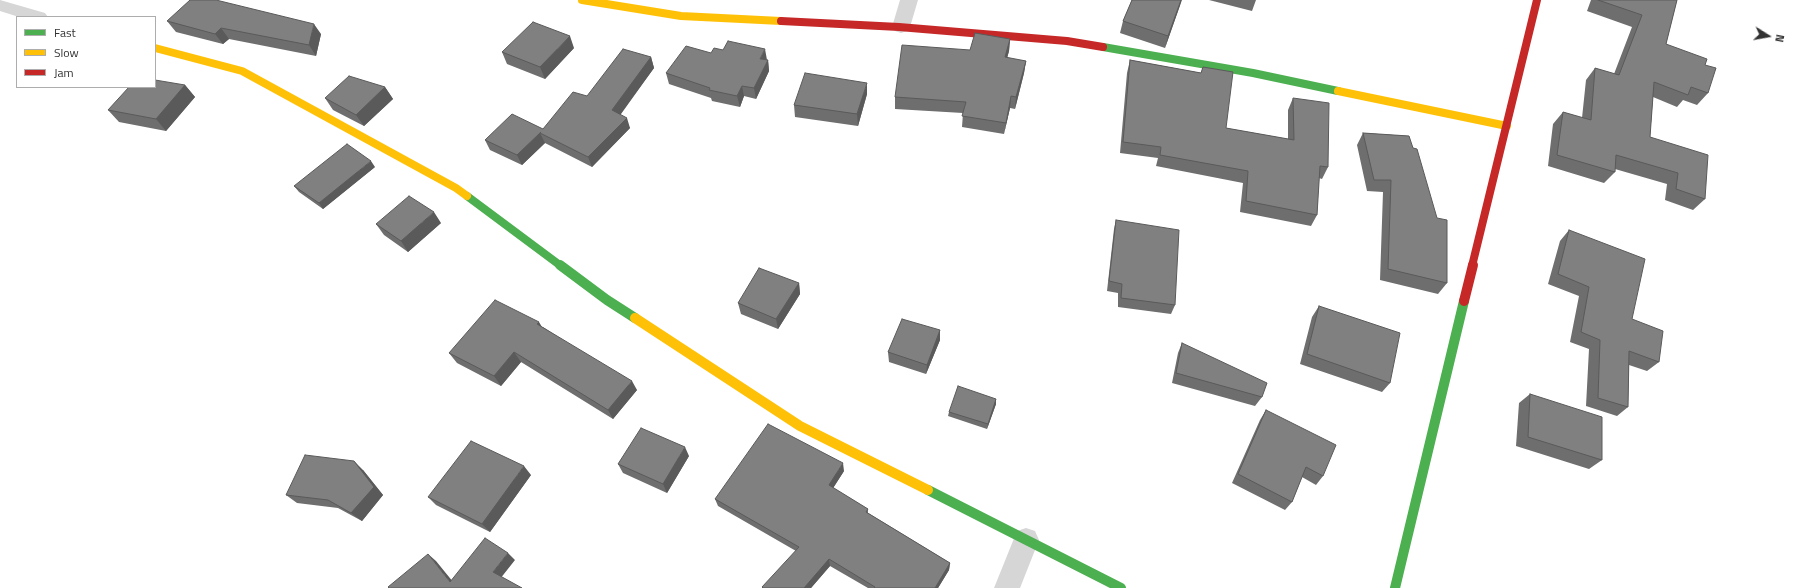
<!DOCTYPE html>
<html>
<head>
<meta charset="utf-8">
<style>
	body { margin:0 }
	#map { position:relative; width:1804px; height:588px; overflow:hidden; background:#fff; font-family:"Titillium Web",sans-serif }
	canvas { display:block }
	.legend { position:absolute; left:16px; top:16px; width:140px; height:72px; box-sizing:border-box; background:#fff; border:1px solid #adadad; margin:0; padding:5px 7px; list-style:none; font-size:12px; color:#323232 }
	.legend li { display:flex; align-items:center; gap:8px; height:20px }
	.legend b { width:20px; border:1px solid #adadad }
	.north { position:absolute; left:1748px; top:16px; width:40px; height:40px; -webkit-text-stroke:3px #fff; paint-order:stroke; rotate:101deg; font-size:11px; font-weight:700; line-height:16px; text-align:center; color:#323232 }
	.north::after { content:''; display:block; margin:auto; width:14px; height:18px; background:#323232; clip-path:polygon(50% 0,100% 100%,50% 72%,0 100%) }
</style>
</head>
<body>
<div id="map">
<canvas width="1804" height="588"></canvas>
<ul class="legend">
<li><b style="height:5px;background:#4caf50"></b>Fast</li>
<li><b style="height:5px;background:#ffc107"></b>Slow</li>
<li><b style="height:5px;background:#c62828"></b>Jam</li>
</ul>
<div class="north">N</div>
</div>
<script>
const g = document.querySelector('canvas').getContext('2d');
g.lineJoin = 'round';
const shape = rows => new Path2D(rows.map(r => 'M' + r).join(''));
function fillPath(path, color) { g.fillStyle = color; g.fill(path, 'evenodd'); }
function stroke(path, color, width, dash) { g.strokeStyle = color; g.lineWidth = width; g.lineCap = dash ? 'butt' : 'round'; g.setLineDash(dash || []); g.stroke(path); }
fillPath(shape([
	[0,0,45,13,48,17,19,17,0,11,0,0],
	[900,0,918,0,910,27,907,31,901,33,895,31,892,27,900,0],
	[1026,528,1035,531,1039,540,1020,588,994,588,1017,531,1026,528]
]), '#d6d6d6');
stroke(shape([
	[1103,47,1253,73,1338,91],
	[467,196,561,266]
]), '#4caf50', 8);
stroke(shape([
	[560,265,607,300,635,318],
	[928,490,1121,588],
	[1395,588,1464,301]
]), '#4caf50', 10);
stroke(shape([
	[582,0,681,16,781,21],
	[155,48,242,71,456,188,467,196],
	[1338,91,1507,126]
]), '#ffc107', 8);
stroke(shape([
	[635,318,800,426,928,490]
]), '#ffc107', 10);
stroke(shape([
	[781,21,899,27,1067,41,1103,47],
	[1472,266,1537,0]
]), '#c62828', 8);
stroke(shape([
	[1464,301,1473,265]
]), '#c62828', 10);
fillPath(shape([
	[1132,0,1182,0,1165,48,1120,33,1123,21],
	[1209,0,1256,0,1252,11],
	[1591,0,1677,0,1666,44,1705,65,1708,93,1697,105,1683,100,1677,107,1653,97,1650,137,1705,199,1693,210,1665,200,1667,184,1615,169,1615,172,1604,183,1548,166,1553,124,1563,112,1582,118,1586,80,1595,68,1614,74,1632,27,1587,11],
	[167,21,321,34,316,56,229,39,223,44,176,32],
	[1010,39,1009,51,1007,58,1026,61,1024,73,1015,109,1010,108,1004,134,962,127,963,113,895,109,895,97,970,50],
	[574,48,545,79,507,64,502,52],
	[651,57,654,68,620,114,630,128,592,167,545,143,522,165,490,150,485,140,543,129,587,96],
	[767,60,768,60,769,71,756,99,744,96,740,107,712,101,711,98,669,84,666,73],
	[1130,60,1201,73,1203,67,1226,128,1288,139,1288,110,1293,98,1328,167,1322,179,1319,178,1317,215,1311,226,1240,212,1243,183,1156,166,1158,158,1120,153,1127,73],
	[185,85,195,97,166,131,119,122,108,110],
	[385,87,393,99,364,126,333,110,325,98],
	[867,94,858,126,795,117,794,105],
	[1363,133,1409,136,1447,283,1438,294,1380,280,1383,192,1367,191,1357,145],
	[375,167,323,209,299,192,294,186],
	[1116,220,1175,305,1171,314,1118,307,1118,293,1107,291,1114,229],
	[441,223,408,252,384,235,376,224],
	[1569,230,1632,319,1659,362,1647,371,1629,365,1628,407,1617,416,1586,406,1589,349,1570,342,1579,296,1548,284,1560,241],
	[799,283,800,294,778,329,741,314,738,303],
	[1319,306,1390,383,1382,392,1300,364,1312,317],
	[543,327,637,390,613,419,521,362,501,386,457,363,449,353],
	[940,330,940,340,926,374,889,362,888,352],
	[1182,343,1262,397,1255,406,1172,383,1178,353],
	[1530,394,1602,460,1589,469,1516,446,1519,403],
	[996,399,996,404,987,429,948,416,949,412],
	[1266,410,1323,476,1316,485,1302,477,1292,502,1285,510,1232,483,1260,420],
	[689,456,667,493,623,473,618,464],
	[363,470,383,495,362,521,338,508,297,503,286,495],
	[844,471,833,488,868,509,868,513,950,563,949,570,938,588,868,588,830,566,811,588,763,588,796,551,718,506,715,499],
	[531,475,490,532,436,505,428,497]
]), '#6e6e6e');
fillPath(shape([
	[1181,0,1180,5,1165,48,1168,36],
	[314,24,321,34,316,56,309,45],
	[221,28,229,39,223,44,215,34],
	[570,36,574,48,545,79,540,67],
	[1010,39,1009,51,1004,69,1005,57],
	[765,49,767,60,760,59],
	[651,57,654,68,616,121,612,110],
	[768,60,769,71,756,99,754,88],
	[1026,61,1024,73,1015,109,1016,97],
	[867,83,867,94,858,126,857,114],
	[185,85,195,97,166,131,156,119],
	[742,86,744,96,740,107,737,96],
	[385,87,393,99,364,126,356,115],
	[1011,96,1010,108,1004,134,1006,123],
	[627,118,630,128,592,167,588,157],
	[540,133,545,143,522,165,517,155],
	[371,161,375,167,323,209,319,203],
	[434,212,441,223,408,252,401,241],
	[799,283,800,294,778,329,776,319],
	[539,322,545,332,537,324],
	[940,330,940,340,926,374,927,365],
	[514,352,521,362,501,386,494,376],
	[632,381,637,390,613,419,608,410],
	[996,399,996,404,987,429,988,424],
	[685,447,689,456,667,493,663,484],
	[354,461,363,470,383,495,362,521,351,513],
	[843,463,844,471,830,493,829,485],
	[524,466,531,475,490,532,482,524],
	[508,553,515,560,500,579,493,572],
	[428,554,436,561,458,588,450,582],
	[829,559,830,566,811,588,804,588],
	[950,563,949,570,938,588,935,588]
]), '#5a5a5a');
const building = shape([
	[190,0,216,0,314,24,309,45,221,28,215,34,167,21,190,0],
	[1132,0,1181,0,1168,36,1123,21,1132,0],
	[1598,0,1677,0,1666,44,1707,59,1705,65,1716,68,1708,93,1691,87,1688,95,1654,82,1650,137,1708,155,1705,199,1676,189,1678,173,1616,155,1615,172,1557,155,1563,112,1591,120,1595,68,1619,75,1642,15,1598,0],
	[533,22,570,36,540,67,502,52,533,22],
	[975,33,1010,39,1005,57,1026,61,1016,97,1011,96,1006,123,962,116,966,102,895,97,902,45,970,50,975,33],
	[728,41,765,49,760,59,768,60,754,88,742,86,737,96,709,90,710,88,666,73,686,46,711,53,714,48,723,50,728,41],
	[623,49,651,57,612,110,627,118,588,157,540,133,541,132,517,155,485,140,512,114,543,129,573,92,587,96,623,49],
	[1130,60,1201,73,1203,67,1233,72,1226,128,1294,140,1293,98,1329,103,1328,167,1320,166,1317,215,1246,201,1248,171,1160,155,1161,147,1123,142,1130,60],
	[805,73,867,83,857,114,794,105,805,73],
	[349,76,385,87,356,115,325,98,349,76],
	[155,80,185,85,156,119,108,110,129,87,155,87,155,80],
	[1363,133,1409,136,1413,148,1417,149,1437,218,1447,220,1447,283,1388,269,1391,180,1374,180,1363,133],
	[347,144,371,161,319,203,294,186,347,144],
	[409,196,434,212,401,241,376,224,409,196],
	[1116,220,1179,230,1175,305,1121,298,1122,284,1109,281,1116,220],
	[1569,230,1645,259,1632,319,1663,331,1659,362,1629,351,1628,407,1598,398,1600,340,1581,332,1589,287,1558,274,1569,230],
	[759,268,799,283,776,319,738,303,759,268],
	[495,300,539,322,537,324,632,381,608,410,514,352,494,376,449,353,495,300],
	[1319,306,1400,333,1390,383,1307,354,1319,306],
	[902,319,940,330,927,365,888,352,902,319],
	[1182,343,1267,383,1262,397,1176,373,1182,343],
	[958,386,996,399,988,424,949,412,958,386],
	[1530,394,1602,417,1602,460,1528,437,1530,394],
	[1266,410,1336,445,1323,476,1306,467,1292,502,1238,474,1266,410],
	[768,424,843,463,829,485,868,509,866,512,950,563,935,588,874,588,875,587,829,559,804,588,763,588,762,587,799,547,715,499,768,424],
	[641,428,685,447,663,484,618,464,641,428],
	[471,441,524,466,482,524,428,497,471,441],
	[305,455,354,461,374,487,351,513,328,500,286,495,305,455],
	[485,538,508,553,493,572,522,588,389,588,388,587,428,554,450,582,485,538]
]);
fillPath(building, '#808080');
stroke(building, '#5a5a5a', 1);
</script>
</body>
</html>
